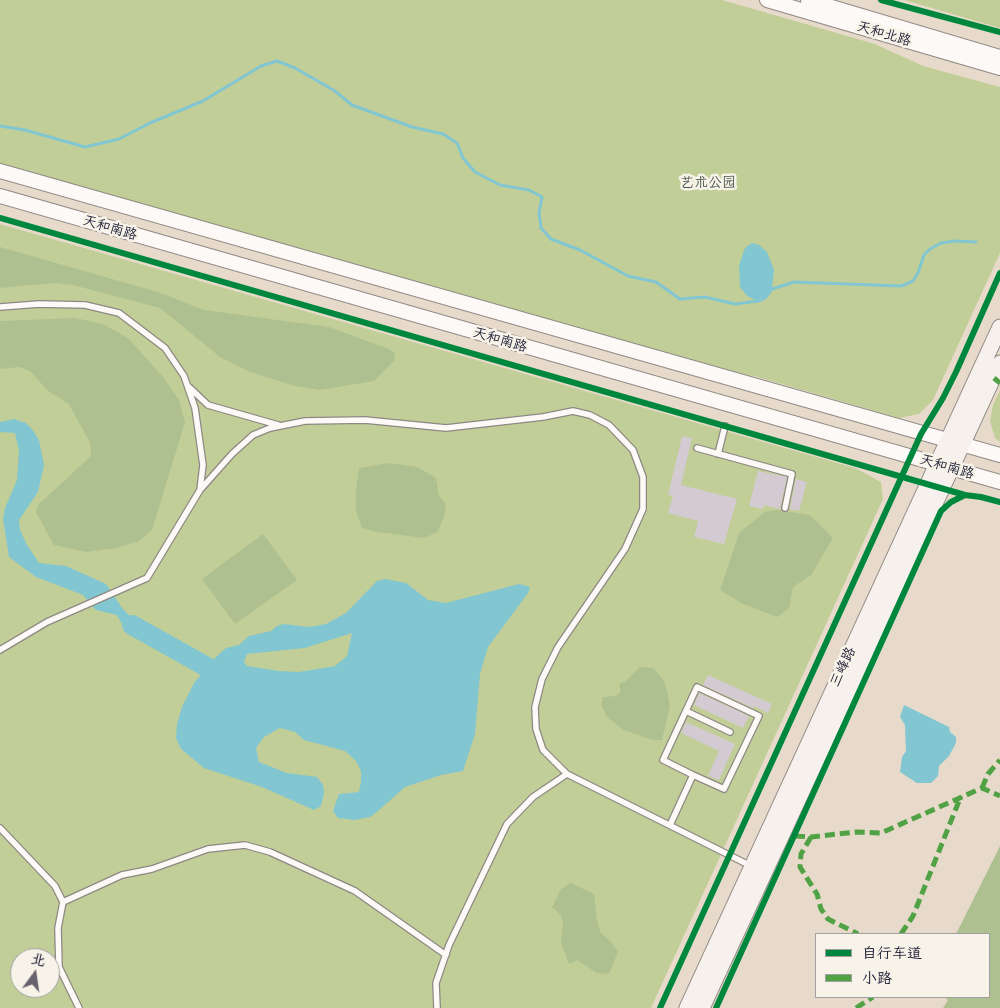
<!DOCTYPE html>
<html>
<head>
<meta charset="utf-8">
<style>
	body { margin:0 }
	#map { position:relative; width:1000px; height:1008px; overflow:hidden; background:#e8dacb; font-family:Delius,"LXGW WenKai TC",sans-serif }
	canvas { display:block }
	.legend { position:absolute; left:815px; top:933px; width:175px; height:65px; box-sizing:border-box; background:#f7f3e8; border:1px solid #a29fa3; margin:0; padding:6px 9px; list-style:none; font-size:15px; color:#22223b }
	.legend li { display:flex; align-items:center; gap:10px; height:25px }
	.legend b { width:25px; border:1px solid #a29fa3 }
	.north { position:absolute; left:10px; top:948px; width:50px; height:50px; box-sizing:border-box; background:#f7f3e8; border:1px solid #a29fa3; border-radius:50%; rotate:14deg; font-size:14px; font-weight:700; line-height:20px; text-align:center; color:#22223b }
	.north::after { content:''; display:block; margin:auto; width:18px; height:22px; background:#67626d; clip-path:polygon(50% 0,100% 100%,50% 72%,0 100%) }
</style>
</head>
<body>
<div id="map">
<canvas width="1000" height="1008"></canvas>
<ul class="legend">
<li><b style="height:6px;background:#00873e"></b>自行车道</li>
<li><b style="height:6px;background:#50a245"></b>小路</li>
</ul>
<div class="north">北</div>
</div>
<script>
const g = document.querySelector('canvas').getContext('2d');
g.lineJoin = 'round';
function fillPath(path, color) { g.fillStyle = color; g.fill(path, 'evenodd'); }
const shape = rows => new Path2D(rows.map(r => 'M' + r).join(''));
function stroke(path, color, width, dash) { g.strokeStyle = color; g.lineWidth = width; g.lineCap = dash ? 'butt' : 'round'; g.setLineDash(dash || []); g.stroke(path); }
function drawText(font, color, halo, rows, align = 'center') {
  g.font = font + ' Delius,"LXGW WenKai TC",sans-serif'; g.lineWidth = 5; g.setLineDash([]); g.textBaseline = 'middle'; g.strokeStyle = halo; g.fillStyle = color; for (const [text, x, y, turn = 0] of rows) {
    g.save(); g.translate(x, y); g.rotate((+turn || 0) * Math.PI / 180); g.textAlign = isNaN(turn) ? turn : align; if (halo) g.strokeText(text, 0, 0); g.fillText(text, 0, 0); g.restore();
  }
}
fillPath(shape([
	[0,0,722,0,875,44,923,66,1000,87,1000,253,933,400,919,414,899,418,754,376,714,371,0,167],
	[904,0,1000,0,1000,28],
	[0,224,855,468,881,482,883,499,651,1008,0,1008],
	[20,958,50,958,50,988,20,988],
	[1000,390,1000,442,995,438,990,421,993,405]
]), '#c1ce97');
fillPath(shape([
	[0,247,161,293,204,310,329,327,389,349,395,354,394,361,374,381,319,390,295,386,250,372,220,357,160,308,73,285,55,283,0,288],
	[75,318,103,324,128,338,163,377,179,400,185,422,152,530,139,541,117,548,86,552,54,545,36,512,39,504,91,456,90,443,69,404,48,391,30,371,19,367,0,369,0,321],
	[388,463,417,467,436,478,439,496,446,504,444,518,437,532,425,538,377,532,362,528,356,511,356,491,359,468],
	[777,510,810,515,833,538,811,575,793,587,789,608,777,617,741,603,720,590,739,533,765,512],
	[263,534,297,580,235,624,202,579],
	[640,667,653,668,663,679,667,691,670,706,662,740,652,740,624,730,608,718,601,705,603,697,615,696,621,692,619,684,626,681],
	[1000,846,1000,1008,943,1008,948,1000,944,997,989,997,989,934,956,934],
	[571,883,594,894,597,920,601,933,611,942,618,952,609,974,597,973,577,960,569,964,561,942,563,924,561,915,552,907,561,889]
]), '#afc090');
fillPath(shape([
	[752,243,759,245,767,252,774,270,772,289,765,298,758,301,747,296,740,287,739,265,745,248],
	[14,419,26,423,32,429,39,440,44,465,38,492,19,520,20,530,27,545,39,563,66,566,106,584,122,608,134,620,130,629,123,626,117,615,96,610,83,595,36,577,9,557,3,519,5,508,17,480,19,451,15,433,0,432,0,422],
	[385,579,406,583,428,600,446,603,519,584,530,587,528,593,488,647,480,674,475,734,463,771,441,775,405,787,378,811,370,817,355,820,338,818,333,811,339,794,359,792,361,782,361,771,356,761,345,751,304,740,295,732,280,728,264,737,256,748,259,762,287,773,317,777,323,785,324,793,321,806,314,810,262,787,204,768,181,749,176,738,177,724,182,707,194,683,215,658,226,648,239,645,249,636,271,631,277,626,284,624,309,627,326,624,346,613,377,581],
	[352,633,347,656,335,666,299,672,279,671,247,666,244,662,247,654,305,648],
	[904,705,949,727,950,732,956,737,956,743,949,756,939,766,938,776,931,783,917,783,900,772,902,757,906,751,905,725,900,717]
]), '#82c6d1');
stroke(shape([
	[0,126,25,130,85,147,119,139,150,123,203,101,261,66,277,61,295,68,335,91,352,105,412,127,443,134,457,143,463,158,475,172,500,185,529,190,542,197,539,213,541,228,551,239,580,250,628,276,656,282,680,299,705,297,735,304,758,301,765,298,772,289,794,282,901,286,913,281,918,273,924,255,930,249,941,243,955,241,976,242]
]), '#82c6d1', 3);
stroke(shape([
	[132,625,207,667]
]), '#82c6d1', 20);
fillPath(shape([
	[682,436,692,438,681,485,737,499,724,544,694,537,698,521,668,513,673,496,668,495],
	[758,471,787,477,780,509,764,505,763,509,749,506],
	[796,479,807,482,799,511,790,509],
	[708,675,772,704,768,713,754,706,753,708,703,685],
	[699,693,749,716,743,728,694,705],
	[686,722,735,744,719,780,708,776,719,751,681,733]
]), '#d4cad1');
const service = shape([
	[0,307,39,304,85,305,119,313,165,348,184,376,195,408,203,465,200,490,147,578,47,622,0,650],
	[189,387,208,405,278,425],
	[697,448,792,474,785,508],
	[718,454,725,426],
	[200,490,232,454,253,435,270,428,305,421,365,420,446,428,543,417,573,411,590,415,609,425,633,450,643,477,643,509,625,549,558,647,542,679,535,707,536,729,543,750,567,774,751,866],
	[686,711,730,732],
	[670,825,693,775,724,789,759,716,697,687,663,760,693,775],
	[0,828,55,886,63,902,58,928,59,967,79,1008],
	[63,902,122,875,152,869,208,849,245,845,270,852,355,891,446,955],
	[437,1008,436,983,449,945,507,824,533,797,567,774]
]);
const tertiary = shape([
	[767,0,1000,68],
	[808,0,1000,57],
	[0,171,1000,455],
	[0,196,1000,482]
]);
const secondary = shape([
	[687,1008,1000,327],
	[702,1008,1000,363]
]);
stroke(service, '#8e8884', 8);
stroke(tertiary, '#8e8884', 16);
stroke(secondary, '#8e8884', 17);
stroke(service, '#fcf9f7', 5.5);
stroke(tertiary, '#fcf9f7', 14);
stroke(secondary, '#f6f1ed', 15);
stroke(shape([
	[994,378,1000,383],
	[982,788,988,774,1000,760],
	[795,836,811,837,856,832,881,833,982,788,1000,796],
	[811,837,801,854,800,867,817,894,821,909,828,919,858,934],
	[901,934,913,916,961,796],
	[856,1008,873,997]
]), '#50a245', 5, [10, 5]);
stroke(shape([
	[881,0,1000,32],
	[0,218,965,495],
	[660,1008,921,434,943,398,956,372,1000,273],
	[716,1008,941,511,951,502,965,495,981,497,1000,502]
]), '#00873e', 6);
drawText('14px', '#22223b', '#f7f3e8', [
	["天和北路",884,34,16],
	["天和南路",110,228,16],
	["天和南路",500,340,16],
	["天和南路",947,467,16],
	["三峰路",843,667,-65]
]);
drawText('14px', '#48534a', '#f7f3e8', [
	["艺术公园",708,183]
]);
</script>
</body>
</html>
